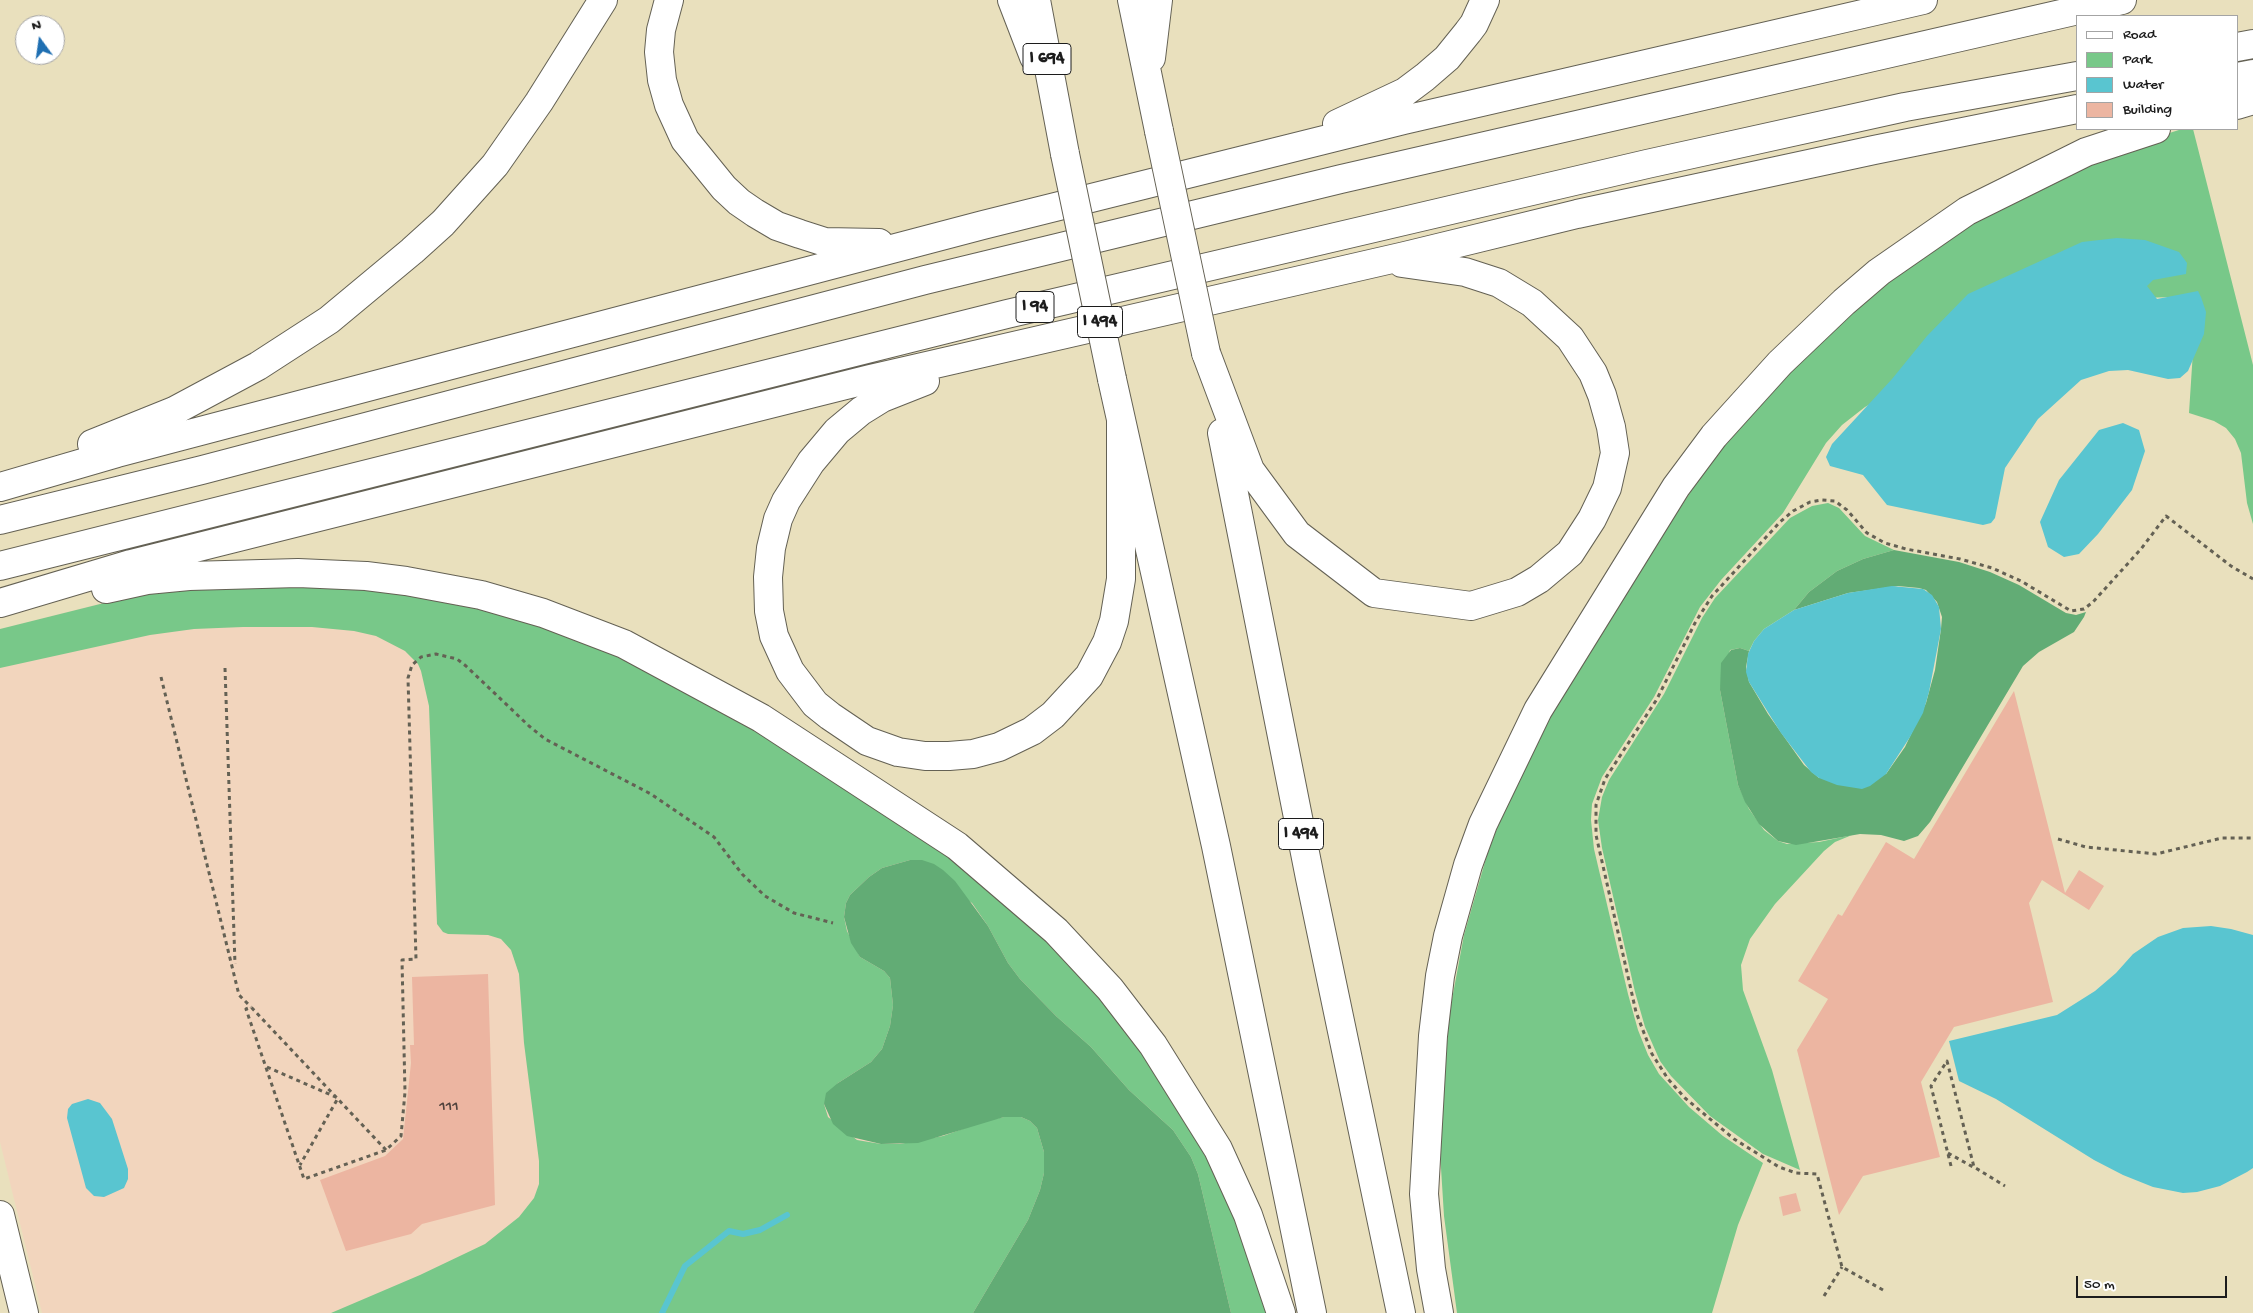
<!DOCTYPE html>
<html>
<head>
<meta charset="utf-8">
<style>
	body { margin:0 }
	#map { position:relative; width:2253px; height:1313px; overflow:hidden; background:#e9e0bd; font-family:"Gochi Hand",sans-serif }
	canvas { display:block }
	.legend { position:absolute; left:2076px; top:15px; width:162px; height:115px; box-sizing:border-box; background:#fff; border:1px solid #a4a4a4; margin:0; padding:6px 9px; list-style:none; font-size:15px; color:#1c1c1c }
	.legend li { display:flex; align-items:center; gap:10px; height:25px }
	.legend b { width:25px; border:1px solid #a4a4a4 }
	.north { position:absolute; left:15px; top:15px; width:50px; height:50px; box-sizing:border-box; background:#fff; border:1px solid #a4a4a4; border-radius:50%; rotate:346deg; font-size:14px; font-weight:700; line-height:20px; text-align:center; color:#1c1c1c }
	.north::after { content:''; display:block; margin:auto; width:18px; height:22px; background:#1f6fb2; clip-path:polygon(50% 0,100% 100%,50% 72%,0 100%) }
	.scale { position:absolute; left:2076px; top:1276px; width:151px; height:22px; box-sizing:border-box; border:2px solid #1c1c1c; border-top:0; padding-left:6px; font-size:15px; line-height:18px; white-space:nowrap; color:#1c1c1c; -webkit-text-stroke:4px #fff; paint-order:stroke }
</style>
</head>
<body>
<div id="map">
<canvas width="2253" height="1313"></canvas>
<ul class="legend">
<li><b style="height:6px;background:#fff"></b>Road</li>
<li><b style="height:14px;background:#78c889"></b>Park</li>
<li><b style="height:14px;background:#59c5d0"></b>Water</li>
<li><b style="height:14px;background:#ecb5a1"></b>Building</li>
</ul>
<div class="north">N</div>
<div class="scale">50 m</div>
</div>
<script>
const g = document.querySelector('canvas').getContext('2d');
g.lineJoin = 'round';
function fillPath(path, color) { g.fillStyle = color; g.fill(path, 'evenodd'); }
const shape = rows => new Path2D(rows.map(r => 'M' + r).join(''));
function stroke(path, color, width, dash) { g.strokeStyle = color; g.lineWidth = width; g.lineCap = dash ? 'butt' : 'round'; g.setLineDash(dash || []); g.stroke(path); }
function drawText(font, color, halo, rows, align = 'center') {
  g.font = font + ' "Gochi Hand",sans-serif'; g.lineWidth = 4; g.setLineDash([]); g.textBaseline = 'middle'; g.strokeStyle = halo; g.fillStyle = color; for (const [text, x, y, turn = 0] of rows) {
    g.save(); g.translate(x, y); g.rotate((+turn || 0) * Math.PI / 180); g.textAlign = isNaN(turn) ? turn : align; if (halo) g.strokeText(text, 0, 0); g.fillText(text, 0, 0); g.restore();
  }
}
fillPath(shape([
	[247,584,927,837,1272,1313,42,1313,0,1142,0,629,146,592]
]), '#f2d5bd');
fillPath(shape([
	[2182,129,2193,129,2253,365,2253,524,2247,503,2241,453,2235,439,2226,428,2214,421,2189,413,2193,351,2172,297,2143,298,1901,387,1865,407,1842,425,1826,443,1783,513,1721,580,1700,607,1654,697,1602,777,1592,804,1591,820,1594,849,1628,994,1638,1030,1648,1055,1659,1074,1689,1107,1723,1136,1763,1163,1738,1225,1712,1313,1457,1313,1444,1216,1440,1152,1440,1117,1450,1010,1464,935,1487,855,1504,810,1546,723,1669,525,1716,453,1839,317,1983,213,2132,145],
	[1828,503,1839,508,1865,536,1894,550,1863,559,1837,571,1809,592,1794,610,1764,629,1754,641,1749,651,1740,648,1730,650,1720,690,1738,785,1749,809,1764,830,1778,841,1787,844,1819,842,1852,835,1835,842,1824,851,1775,904,1750,939,1741,965,1743,990,1772,1070,1800,1170,1763,1154,1710,1116,1671,1076,1660,1061,1645,1027,1635,992,1602,848,1598,820,1602,797,1609,780,1664,694,1702,618,1715,598,1790,518,1812,506],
	[217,585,369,588,452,601,522,619,631,660,740,719,985,880,1089,981,1166,1083,1224,1188,1272,1313,1231,1313,1198,1174,1191,1157,1173,1130,1129,1090,1091,1047,1056,1016,1020,979,1008,963,988,926,972,903,910,860,882,868,869,877,850,895,846,903,844,917,847,931,860,957,884,971,890,978,893,1005,890,1026,882,1049,871,1062,838,1083,824,1104,828,1117,857,1140,881,1144,900,1144,943,1136,985,1121,1004,1117,1021,1117,1030,1121,1037,1128,1044,1152,1044,1173,1040,1190,1028,1220,973,1313,331,1313,420,1275,485,1244,519,1217,534,1198,539,1184,539,1161,524,1043,519,974,511,950,501,939,488,935,448,934,443,932,437,924,429,706,421,671,418,664,405,651,376,636,354,631,312,627,243,627,194,629,150,635,0,668,0,629,156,590]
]), '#78c889');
fillPath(shape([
	[1894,550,1959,562,1990,572,2019,585,2066,613,2076,615,2086,612,2084,617,2074,632,2039,652,2023,666,1930,822,1918,836,1904,841,1881,835,1860,834,1796,845,1778,841,1759,824,1745,802,1738,785,1720,690,1721,663,1731,650,1740,648,1749,651,1746,667,1749,682,1768,714,1804,765,1819,778,1886,774,1905,747,1926,703,1935,670,1941,629,1942,617,1937,602,1926,590,1919,588,1898,586,1848,593,1794,610,1809,592,1837,571,1863,559],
	[910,860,922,860,934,864,943,870,955,881,988,926,1008,963,1020,979,1056,1016,1091,1047,1129,1090,1173,1130,1191,1157,1198,1174,1231,1313,973,1313,1028,1220,1040,1190,1044,1173,1044,1152,1037,1128,1030,1121,1021,1117,1004,1117,918,1143,881,1144,847,1136,833,1124,824,1104,826,1093,838,1083,871,1062,882,1049,890,1026,893,1005,890,978,884,971,860,957,851,943,844,917,846,903,850,895,869,877,882,868]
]), '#62ac75');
fillPath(shape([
	[2117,238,2145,240,2179,252,2187,263,2186,274,2153,280,2147,286,2157,299,2198,291,2201,297,2206,312,2204,334,2188,371,2180,378,2168,379,2128,370,2109,371,2081,380,2038,419,2005,468,1995,518,1991,523,1983,525,1887,505,1863,475,1830,466,1826,457,1832,444,1892,379,1927,336,1968,294,2082,242],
	[2123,423,2139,430,2145,451,2132,490,2098,534,2079,554,2064,557,2048,547,2040,522,2059,480,2099,430],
	[1892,586,1923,589,1932,595,1939,607,1941,629,1929,692,1923,713,1910,737,1886,774,1870,786,1862,789,1837,785,1819,778,1811,772,1781,733,1749,682,1746,672,1748,654,1754,641,1764,629,1794,610,1848,593],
	[2211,926,2231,929,2253,935,2253,1168,2247,1172,2220,1186,2197,1192,2183,1193,2153,1187,2123,1175,2094,1160,1996,1099,1959,1081,1949,1041,2057,1015,2095,991,2116,973,2133,954,2158,937,2183,928],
	[88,1099,100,1103,112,1119,128,1169,128,1179,124,1188,104,1197,94,1196,86,1188,67,1118,68,1109,72,1104]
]), '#59c5d0');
stroke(shape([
	[662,1313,685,1266,729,1231,743,1234,760,1230,787,1215]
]), '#59c5d0', 6);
fillPath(shape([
	[2014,691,2065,893,2079,870,2104,886,2089,910,2042,880,2029,903,2053,1002,1954,1027,1921,1082,1940,1157,1863,1176,1839,1215,1797,1050,1828,999,1798,981,1838,914,1842,916,1886,842,1914,859],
	[488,974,495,1205,422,1224,411,1234,346,1251,320,1180,385,1156,403,1139,411,1063,410,1045,414,1045,412,977],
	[1796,1193,1801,1211,1783,1216,1779,1197]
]), '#ecb5a1');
const minor = shape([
	[0,1215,24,1313]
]);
const highway = shape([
	[669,0,661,30,659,52,662,80,669,105,685,140,724,188,739,202,755,213,777,226,800,234,825,242,879,243],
	[1012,0,1034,57],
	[1036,0,1065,154],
	[1132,0,1159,131],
	[2237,47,2253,44],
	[1151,58,1158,0],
	[2237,77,2253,74],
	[2237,105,2253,100],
	[1337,124,1405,92,1425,77,1447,58,1468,32,1474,24,1485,0],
	[1206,353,1250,470,1297,534,1374,593,1471,606,1517,592,1539,579,1570,553,1592,519,1607,488,1615,453,1611,427,1602,395,1593,373,1570,338,1532,303,1499,283,1465,272,1402,263],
	[1112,379,1216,846,1312,1313],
	[925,381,882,398,861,411,837,431,811,462,786,501,778,519,771,548,768,577,769,611,774,636,790,671,815,704,830,716,867,741,898,752,925,756,949,756,973,754,999,747,1032,731,1053,715,1089,676,1107,642,1114,621,1121,579,1121,421],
	[1222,433,1310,878,1401,1313],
	[92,444,174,411,258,366,329,320,412,251,443,223,495,165,539,102,603,0],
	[0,487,117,453,983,225,1404,120,1923,0],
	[0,520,202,470,925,280,1341,179,2122,0],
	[0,566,1007,314,1647,164,1905,107,2077,76],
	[106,589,147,580,189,576,298,573,366,576,406,581,481,595,543,613,624,644,761,718,957,846,1056,931,1110,989,1153,1045,1218,1149,1248,1215,1281,1313],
	[0,603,131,564,870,379,1405,256,1577,214,1874,150,2077,109],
	[1439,1313,1431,1269,1424,1194,1433,1036,1440,976,1448,936,1468,865,1483,824,1538,710,1676,487,1714,436,1780,363,1844,302,1879,272,1967,211,2086,152,2156,129]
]);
stroke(minor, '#646154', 30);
stroke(highway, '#646154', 30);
stroke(shape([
	[225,668,235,964],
	[161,677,239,995,251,1007],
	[2058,839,2086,847,2156,854,2222,838,2253,838],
	[267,1067,338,1098,300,1165],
	[386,1150,251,1007,246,1009,304,1179,386,1150,401,1136,405,1092,402,960,416,959,408,678,412,665,421,657,436,654,457,659,466,666,529,726,545,739,651,794,714,837,742,874,765,896,794,913,833,923],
	[1948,1153,1973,1167],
	[1951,1166,1931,1086,1947,1061,1974,1167,2005,1186],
	[1883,1290,1842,1267,1817,1174,1796,1173,1779,1167,1734,1139,1685,1098,1668,1079,1652,1054,1636,1012,1596,835,1596,805,1605,779,1657,699,1695,623,1712,596,1780,522,1793,511,1810,502,1822,500,1835,501,1847,510,1867,533,1885,543,1906,549,1960,559,1992,568,2021,581,2071,611,2084,609,2093,602,2141,549,2166,516,2231,566,2253,579],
	[1824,1296,1842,1267]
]), '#646154', 3, [4, 4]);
stroke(minor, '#fff', 28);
stroke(highway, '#fff', 28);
const highwayBridge = shape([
	[1159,131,1206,353],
	[1065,154,1112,379]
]);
stroke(highwayBridge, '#646154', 30, []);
stroke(highwayBridge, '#fff', 28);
drawText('16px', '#50423d', null, [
	["111",449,1108]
]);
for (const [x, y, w] of [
	[1047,59,48],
	[1035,307,38],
	[1100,322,45],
	[1301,834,45]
]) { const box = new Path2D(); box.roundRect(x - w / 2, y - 15.5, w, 31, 4); g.fillStyle = '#fff'; g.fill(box); stroke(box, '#1c1c1c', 1); }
drawText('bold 18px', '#1c1c1c', null, [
	["I 694",1047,59],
	["I 94",1035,307],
	["I 494",1100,322],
	["I 494",1301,834]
]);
</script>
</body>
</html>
